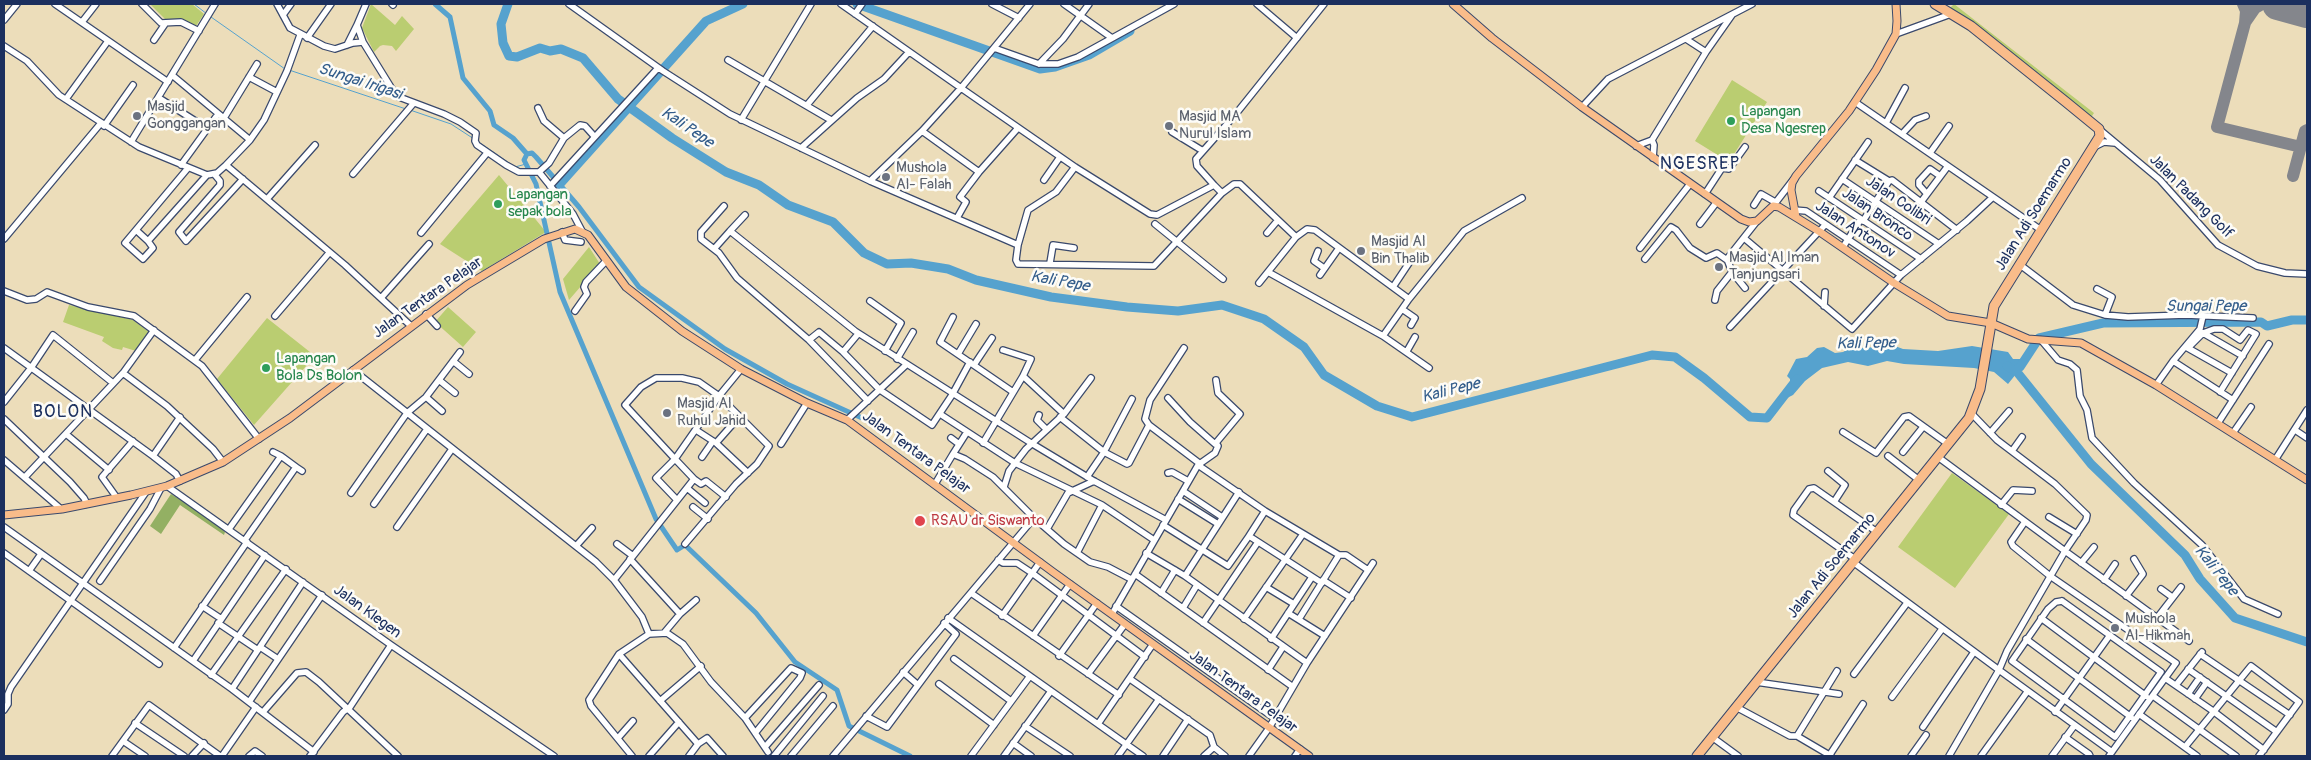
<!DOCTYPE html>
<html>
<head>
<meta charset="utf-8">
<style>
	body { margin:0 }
	#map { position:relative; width:2311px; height:760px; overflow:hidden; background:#ecddba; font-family:Pangolin,sans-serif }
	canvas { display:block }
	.frame { position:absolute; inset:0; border:5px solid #1b2f5e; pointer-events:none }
</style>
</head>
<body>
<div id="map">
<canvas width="2311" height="760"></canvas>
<div class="frame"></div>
</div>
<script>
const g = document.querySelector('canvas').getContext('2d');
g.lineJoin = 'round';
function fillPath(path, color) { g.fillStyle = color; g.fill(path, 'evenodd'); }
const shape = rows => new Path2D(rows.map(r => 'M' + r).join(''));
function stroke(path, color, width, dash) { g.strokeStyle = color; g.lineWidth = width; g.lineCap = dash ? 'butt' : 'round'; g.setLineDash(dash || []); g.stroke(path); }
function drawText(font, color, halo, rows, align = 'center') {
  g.font = font + ' Pangolin,sans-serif'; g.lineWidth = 5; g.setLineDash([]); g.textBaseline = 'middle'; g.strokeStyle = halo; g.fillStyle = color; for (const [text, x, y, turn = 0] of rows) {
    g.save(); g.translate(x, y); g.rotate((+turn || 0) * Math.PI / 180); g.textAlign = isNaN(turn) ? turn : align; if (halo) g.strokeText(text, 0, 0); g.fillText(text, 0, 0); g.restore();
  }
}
fillPath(shape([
	[150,4,192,4,204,14,196,26,193,25,183,20,165,19],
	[371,4,395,25,402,16,414,29,396,51,392,46,383,45,380,46,374,52,362,28],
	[1954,4,2094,113,2090,119,1950,8],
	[1732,80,1767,102,1729,162,1695,141],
	[499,175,546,232,482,271,440,244],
	[589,247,600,264,569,300,563,279],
	[69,305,133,320,149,332,136,351,123,347,122,350,113,348,102,341,104,337,63,322],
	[448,307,476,332,463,347,435,322],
	[267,318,315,356,254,425,217,379],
	[1952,473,2009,514,1955,588,1898,547]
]), '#bacd71');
fillPath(shape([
	[171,494,212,519,225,532,224,535,180,505,161,534,150,526]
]), '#93b063');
fillPath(shape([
	[1854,346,1859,348,1895,346,1903,349,1938,351,1972,346,2008,352,2013,359,2028,359,2008,384,1994,372,1974,368,1904,364,1887,361,1868,366,1848,362,1822,368,1805,381,1793,395,1787,398,1790,387,1790,379,1787,376,1796,359,1807,357,1817,348,1824,347,1835,353,1843,352]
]), '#56a2ce');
stroke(shape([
	[194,4,207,14],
	[211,17,285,69],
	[289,70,406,109],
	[410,110,451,124,474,139],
	[477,141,515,167,526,164]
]), '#56a2ce', 1);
stroke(shape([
	[435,4,450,17,463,78,490,111,494,125,513,138,527,154,532,153,536,157,579,207,639,287,725,349,787,384,862,418],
	[527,154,524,160,536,184,560,292,656,519,677,550,685,545,756,613,795,662,837,690,849,726,910,756]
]), '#56a2ce', 5);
stroke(shape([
	[508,4,501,24,503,43,509,56,517,57,540,48,550,51,561,49,583,58,618,99,672,138,726,172,759,185,788,205,833,222,864,253,887,264,911,263,948,269,976,280,1051,297,1127,307,1178,311,1222,305,1264,319,1304,347,1324,375,1377,406,1412,417,1652,355,1675,357,1704,378,1750,417,1767,418,1797,379],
	[857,4,1040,69,1055,67,1089,55,1130,31],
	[559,185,706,21,743,4],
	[2007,366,2017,372,2091,464,2185,555,2200,579,2235,618,2307,642],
	[2020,367,2039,338,2103,323,2261,322,2267,326,2292,320,2307,320]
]), '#56a2ce', 9);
stroke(shape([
	[2243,4,2246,11,2245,23,2217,127,2301,147],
	[2276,4,2280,4],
	[2246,21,2255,8,2262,4],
	[2293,176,2305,131,2307,130]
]), '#84868c', 12);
stroke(shape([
	[2278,4,2307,12]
]), '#84868c', 32);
const minor = shape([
	[55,4,168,82],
	[142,4,161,23,181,22,199,31],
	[277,4,290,28,324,46,335,49,353,43,363,42,392,89,399,97,444,114,460,122,476,133,475,141,477,145,506,165,519,172,539,172,573,214,582,231],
	[392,4,393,5],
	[569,4,663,71,730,114,870,181,1018,245],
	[841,4,961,88,1030,4],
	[992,4,1019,18],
	[1064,4,1112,38],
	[1257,4,1297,38],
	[855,14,862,4],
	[283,15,291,4],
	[4,20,17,4],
	[82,22,96,4],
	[1896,34,1951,14],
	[307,38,331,4],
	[154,40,165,24],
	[363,42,357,25,366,4],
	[347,45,357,25],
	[4,46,27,61,59,95,139,147,207,175,217,173,226,165,345,265,411,326],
	[994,48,1039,64,1058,64,1078,57,1174,4],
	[1706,52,1732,15],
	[728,60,831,120],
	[1039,64,1063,39,1089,4],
	[172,75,250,140],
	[249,77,277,92],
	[159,98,208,129],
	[66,99,108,41],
	[1855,102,2041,230],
	[807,105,873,26],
	[1582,107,1608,79,1752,4],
	[538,108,544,121,564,138,549,163,539,172],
	[224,118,257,64],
	[741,120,811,4],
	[1886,123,1905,88],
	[104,126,133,85],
	[2099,129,2160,180,2218,245,2257,266,2285,273,2307,274],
	[922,131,979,172,1018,128],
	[1172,132,1203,151],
	[1902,134,1915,120,1926,116],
	[564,138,580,125,585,126,594,136],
	[1652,140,1654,145,1653,158],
	[131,142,215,4],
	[1636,146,1652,140,1706,52,1686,39],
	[2096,146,2104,142,2115,143],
	[801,148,857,98,884,79,909,52],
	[1930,153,1949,126],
	[1855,160,1889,181,1892,180,1957,230],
	[181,165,218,114],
	[226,165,250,140,264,120,287,71,300,35],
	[353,174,413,104],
	[215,175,220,181,220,185,179,232,186,241,243,179],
	[1842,179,1939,244],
	[1044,180,1060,157],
	[870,181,922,131,961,88,1075,167,1150,214,1157,215,1214,185,1222,193,1154,266,1018,264,1016,260,1018,245,1028,210,1056,192,1075,167],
	[1214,185,1197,166,1196,159,1235,115,1324,4],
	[550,186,658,68],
	[1819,191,1921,259],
	[1222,193,1234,184,1240,184,1296,237,1307,229,1315,230,1409,299,1383,336],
	[1705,194,1722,168,1729,169,1745,147],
	[1927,194,1919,185,1919,181,1930,169,1940,176],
	[1829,198,1868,142],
	[267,199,315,145],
	[1921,202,1948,166],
	[1754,205,1761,194,1775,202],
	[724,206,701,232,701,239,719,253,737,278,809,340,868,401],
	[1773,206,1793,180],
	[1794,210,1806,211,1901,275],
	[957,218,966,202,960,197,979,172],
	[1863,221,1889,181],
	[1155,224,1223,279],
	[1700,224,1716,203],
	[136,230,148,241,207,175],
	[730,231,745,215],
	[562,232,565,240,581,242],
	[421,233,487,153],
	[1267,233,1278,220],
	[1744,238,1852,329,1901,275,1967,221,1993,197],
	[4,239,101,123],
	[148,241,153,248,143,259,125,243,188,168],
	[1843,247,1861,219],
	[1640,248,1690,184],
	[714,249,730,231,855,331,1031,443,1094,481,1166,520],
	[1318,251,1314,261,1324,268],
	[1645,259,1671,227,1676,230,1690,248,1706,258,1717,253,1727,260],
	[1050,263,1053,245,1074,248],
	[2019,264,2073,305,2105,315,2128,317,2186,315,2253,318],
	[1268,272,1383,336,1429,368],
	[1320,275,1339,248],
	[1259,283,1296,237],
	[1393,287,1409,263],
	[1745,288,1732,272,1727,259,1757,221],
	[2097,289,2112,297,2105,315],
	[4,291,27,300,36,299,47,292,88,307,134,316,202,366,259,439],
	[381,298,429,244],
	[1409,299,1464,231,1522,198],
	[1715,300,1717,291,1732,272],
	[870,301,901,323,885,351],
	[1824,306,1825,292],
	[1402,309,1415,318,1411,325],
	[575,311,587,294,584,287,586,282,606,261],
	[426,314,437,326],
	[275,316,329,253],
	[953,317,940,342,1013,392],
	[1730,327,1825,225],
	[2203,333,2243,356],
	[858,334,843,352,880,390,932,425,952,395,970,362],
	[809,340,819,332,843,352],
	[2041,340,2058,360,2070,364,2077,370,2080,396,2087,410,2092,438,2134,483,2202,545,2244,599,2278,614],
	[2186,347,2232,373],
	[4,348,153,456,176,474,180,481],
	[1184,348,1150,400,1145,419,1149,425,1199,463],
	[2188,348,2203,333,2214,329,2223,329,2240,340,2248,330,2256,334,2220,392],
	[1003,350,1031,359,1023,376],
	[1407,351,1415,337],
	[958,354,976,324],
	[897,359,913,332],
	[195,360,247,297],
	[453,361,469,374],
	[2173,361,2233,400],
	[974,365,992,338],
	[353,370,596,562,614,580,642,617,649,634,619,654,589,700,591,706,632,756],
	[123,373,167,406,213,449,223,462],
	[439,380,455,393],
	[2156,385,2173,361,2200,329,2203,316],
	[426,397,442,411],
	[1168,398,1190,422,1215,444,1240,414,1218,393,1216,380],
	[4,402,31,368,53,335,113,383],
	[940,414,1015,463,1102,505,1154,540],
	[1039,415,1037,420,1046,429],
	[1060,417,1104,452,1127,464,1129,463,1149,425],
	[4,419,70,482,84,498,87,504],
	[847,420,906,365],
	[2218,423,2269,344],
	[696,430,716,443,748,473],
	[2295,430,2307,438],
	[1843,432,1876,453,1904,417,1909,416,1948,444],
	[1990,433,2009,411],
	[2233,433,2251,407],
	[66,434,109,470],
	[951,438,959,444],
	[716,443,739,417],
	[983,443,1023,376,1064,414],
	[781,444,807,403],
	[2012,451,2022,437],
	[273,452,281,456],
	[1903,452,1923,427],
	[953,454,967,432],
	[153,456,180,417],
	[1888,456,1919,480],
	[702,457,713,441],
	[1938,457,2065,551,2086,520,2087,515,2055,484,1997,440,1972,414],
	[4,460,61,509],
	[2275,460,2307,410],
	[1198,465,1265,511,1339,555],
	[296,467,302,471],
	[1828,471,1845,485,1834,502],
	[1168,473,1172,472,1188,481],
	[25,477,123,373,154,330],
	[1087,477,1104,452,1132,399],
	[694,479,701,484,706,481,726,497],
	[935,484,953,454,965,459,993,477,1034,518,1064,544,1090,562,1108,567,1131,579],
	[167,486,391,645,554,756],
	[1004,487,1009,471,1026,449,1064,414,1091,378],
	[687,488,705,503],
	[1183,491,1222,517],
	[351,493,407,413,426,397,460,352],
	[117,498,102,477,133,441],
	[1178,499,1218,524],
	[677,500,656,478,675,459,625,405,641,387,656,378,682,378,699,382,719,396,769,446,757,464,736,484,685,544],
	[374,504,427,429],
	[2001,505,2013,490,2032,491],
	[693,507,708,519],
	[2049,517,2077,534],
	[2024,523,2011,542,2013,546,2050,576,2176,663,2109,756],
	[1163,525,1228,566,1249,536,1322,583],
	[4,527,232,689,314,752],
	[397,527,452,449],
	[229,529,281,456,296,467,245,540],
	[1047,529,1068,493,1094,481],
	[1249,536,1265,511],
	[617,544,633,556],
	[576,546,592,528],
	[4,553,159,664],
	[1077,553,1102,505],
	[1146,553,1185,576,1307,663],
	[630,559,680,614,664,633],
	[1855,559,1793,515,1794,510,1809,489,1814,488,1877,532],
	[998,560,1003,563,1017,563,1032,573,1145,657],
	[1853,562,1999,670,2007,651,2065,551,2189,641],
	[2081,563,2094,547],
	[29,571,41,554],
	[1135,574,1293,687],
	[1185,576,1239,492],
	[614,580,694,479,675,459,719,396,741,369],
	[1323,580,1351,598],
	[2104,580,2115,564],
	[100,581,150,509,161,488],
	[1266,587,1294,604],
	[2161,589,2172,597],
	[971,593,1119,695],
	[1161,593,1175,570],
	[2126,596,2143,574,2134,559],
	[2062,601,2161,672,2115,737,2012,661,2048,609,2056,602,2062,601],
	[202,606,220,618],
	[1116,606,1274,718],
	[1183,608,1197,585],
	[1288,613,1325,636],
	[680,614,696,600],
	[1112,614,1198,465,1215,453,1218,446,1216,443],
	[1002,616,1040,562],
	[948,618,1143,756],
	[2041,618,2146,696],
	[2157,618,2181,587],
	[1244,619,1303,534],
	[1299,619,1339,555,1346,555,1368,570],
	[218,623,258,650],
	[1203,623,1258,542],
	[649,634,667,633,683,644,711,682,745,718,768,752],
	[1033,636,1070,584],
	[1271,639,1312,577],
	[2026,639,2131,717],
	[260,647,278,659],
	[174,648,247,542],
	[619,654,698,744,689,756],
	[2200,654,2290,715],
	[1059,656,1097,603],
	[954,659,1011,701],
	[193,661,265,555],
	[2188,669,2277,732],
	[1268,670,1283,647],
	[903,672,918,685],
	[1088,674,1125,624],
	[1854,674,1907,603],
	[211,675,286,569],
	[2165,678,2213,711,2264,750],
	[1130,679,1210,735,1214,747,1225,756],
	[1756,682,1839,694],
	[939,684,994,725],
	[2176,685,2202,652],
	[232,689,303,582],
	[2188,694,2200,677],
	[2153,696,2236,756],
	[1892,697,1942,629],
	[2195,699,2207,682],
	[660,701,701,666],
	[249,702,322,595],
	[1736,707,1790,736,1797,736,1831,756],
	[4,710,8,704,8,694,11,687,146,492],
	[263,712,297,673,306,672,319,682,398,756],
	[2055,712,2110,635],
	[2139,714,2197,756],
	[866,716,887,727,956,634,944,623],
	[745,718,791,668,802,673,800,678,756,732],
	[135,723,184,756],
	[1098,724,1153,644],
	[1025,726,1070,756],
	[1923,727,1974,652],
	[1797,736,1837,671],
	[1712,737,1738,756],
	[2065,737,2089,754,2090,756],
	[618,738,633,721],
	[123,741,145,756],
	[1013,743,1031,756],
	[698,744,707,738,723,756],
	[765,747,819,685],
	[2185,747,2251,666,2299,702,2259,756],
	[112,756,149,705,220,756],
	[192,756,204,743],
	[222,756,256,707],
	[249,756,255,751,262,756],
	[310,756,343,712,350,707,391,645],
	[649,756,679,722],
	[774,756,823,696],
	[791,756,833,706],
	[833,756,1034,518],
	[971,756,1030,676],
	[1004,756,1051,691],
	[1118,756,1159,699],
	[1163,756,1188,719],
	[1204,756,1214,747],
	[1249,756,1269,728,1307,663,1373,563],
	[1295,756,1300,749],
	[1829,756,1863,704],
	[1911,756,1926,735],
	[1949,756,1999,670,2112,752],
	[1981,756,2027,692],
	[2052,756,2074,726]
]);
const major = shape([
	[1453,4,1492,38,1582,107,1741,219,1749,222,1757,221,1773,206,1779,207,1820,232,1894,283,1948,316,1991,323,2028,339,2081,343,2156,385,2307,480],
	[1796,217,1791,190,1792,183,1796,176,1849,111,1876,70,1896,34,1897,21,1896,4],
	[4,515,62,509,131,495,167,486,223,462,290,418,467,285,544,239,575,229,588,235,626,287,682,331,741,369,807,403,847,420,1053,572,1309,756]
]);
const highway = shape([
	[1697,756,1969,418,1980,389,1994,306,2100,136,2099,129,2066,102,1971,26,1935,4]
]);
stroke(minor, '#3a496c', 8);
stroke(major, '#3a496c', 9);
stroke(highway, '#3a496c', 11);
stroke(minor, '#fff', 5.5);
stroke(major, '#f9bc8a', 7);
stroke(highway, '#f9bc8a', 9);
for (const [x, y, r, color] of [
	[137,116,5,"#6b7280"],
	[1731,121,5,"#2e9e5b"],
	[1169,126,5,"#6b7280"],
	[886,177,5,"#6b7280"],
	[498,204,5,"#2e9e5b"],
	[1361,251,5,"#6b7280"],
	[1719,267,5,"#6b7280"],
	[266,368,5,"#2e9e5b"],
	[667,413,5,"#6b7280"],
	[920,521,6,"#e0444e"],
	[2115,628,5,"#6b7280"]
]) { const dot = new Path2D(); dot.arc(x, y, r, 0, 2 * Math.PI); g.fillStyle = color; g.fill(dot); stroke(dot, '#fdfcf7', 2); }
drawText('15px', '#5b616d', '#fdfcf7', [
	["Masjid",147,107],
	["Gonggangan",147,124],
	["Masjid MA",1179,117],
	["Nurul Islam",1179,134],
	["Mushola",896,168],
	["Al- Falah",896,185],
	["Masjid Al",1371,242],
	["Bin Thalib",1371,259],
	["Masjid Al Iman",1729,258],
	["Tanjungsari",1729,275],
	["Masjid Al",677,404],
	["Ruhul Jahid",677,421],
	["Mushola",2125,619],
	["Al-Hikmah",2125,636]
], 'left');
drawText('15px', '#27864d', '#fdfcf7', [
	["Lapangan",1741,112],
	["Desa Ngesrep",1741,129],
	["Lapangan",508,195],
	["sepak bola",508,212],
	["Lapangan",276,359],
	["Bola Ds Bolon",276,376]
], 'left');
drawText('15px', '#1b2f5e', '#fdfcf7', [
	["Jalan Padang Golf",2191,197,45],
	["Jalan Colibri",1898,201,34],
	["Jalan Adi Soemarmo",2034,214,-58],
	["Jalan Bronco",1877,215,34],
	["Jalan Antonov",1855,230,33],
	["Jalan Tentara Pelajar",428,298,-35],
	["Jalan Tentara Pelajar",916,453,36],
	["Jalan Adi Soemarmo",1832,566,-51],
	["Jalan Klegen",367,612,36],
	["Jalan Tentara Pelajar",1243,692,36]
]);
drawText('15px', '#be3a42', '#fdfcf7', [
	["RSAU dr Siswanto",931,521]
], 'left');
drawText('italic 16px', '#335d8b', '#fdfcf7', [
	["Sungai Irigasi",360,82,18],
	["Kali Pepe",687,128,34],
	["Kali Pepe",1060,282,10],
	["Sungai Pepe",2206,307],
	["Kali Pepe",1866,344,-1],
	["Kali Pepe",1451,391,-14],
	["Kali Pepe",2216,571,51]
]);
g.letterSpacing = '1px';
drawText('18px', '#1b2f5e', '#fdfcf7', [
	["NGESREP",1700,164],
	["BOLON",63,412]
]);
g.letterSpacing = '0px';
</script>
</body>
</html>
